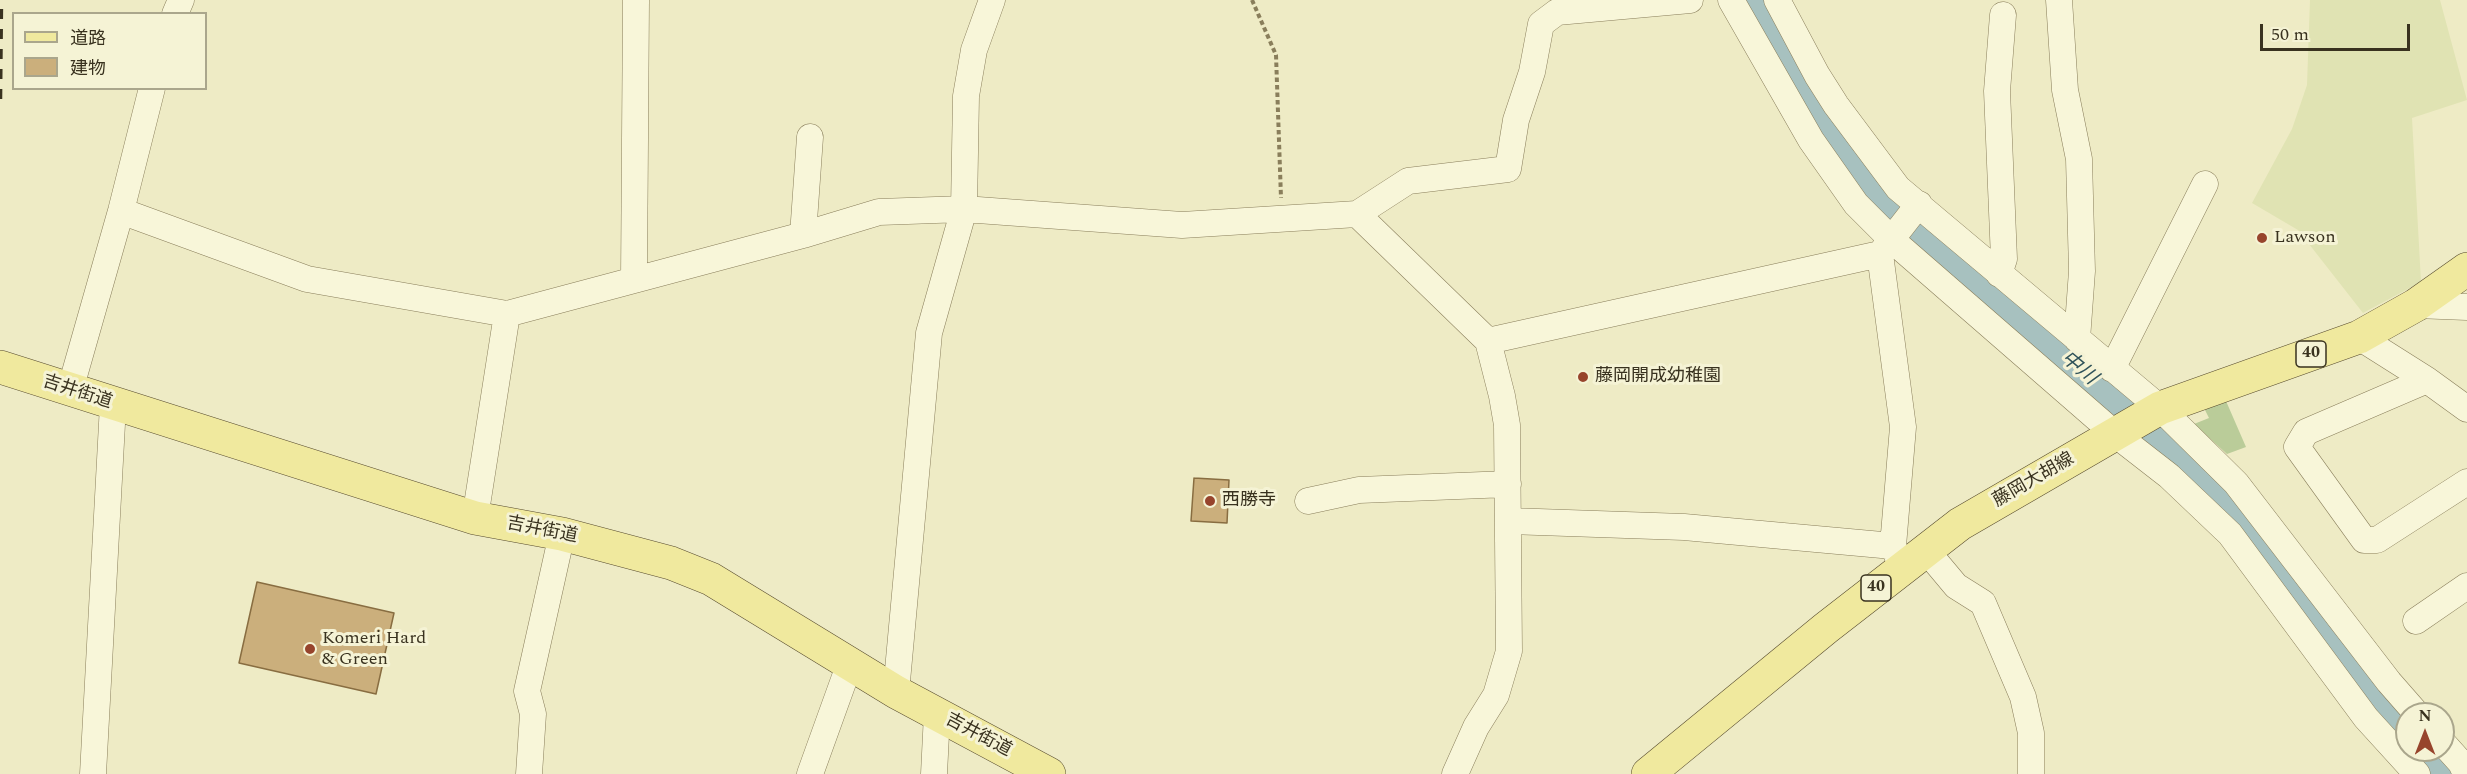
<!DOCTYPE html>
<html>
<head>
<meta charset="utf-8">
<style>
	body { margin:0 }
	#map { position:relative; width:2467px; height:774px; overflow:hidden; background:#eeebc5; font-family:Spectral,"Noto Sans JP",serif }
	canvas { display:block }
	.legend { position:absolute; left:12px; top:12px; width:195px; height:78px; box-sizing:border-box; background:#f5f3d5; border:2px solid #aaa68c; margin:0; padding:8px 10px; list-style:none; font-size:18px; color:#39321f }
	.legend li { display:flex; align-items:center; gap:12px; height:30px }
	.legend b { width:30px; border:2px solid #aaa68c }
	.north { position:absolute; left:2395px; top:702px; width:60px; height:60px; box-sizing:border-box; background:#f5f3d5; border:2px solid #aaa68c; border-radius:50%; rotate:0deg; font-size:16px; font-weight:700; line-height:24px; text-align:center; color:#39321f }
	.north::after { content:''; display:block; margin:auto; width:21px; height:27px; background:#97442c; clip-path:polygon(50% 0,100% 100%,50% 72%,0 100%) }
	.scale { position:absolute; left:2260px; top:24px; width:150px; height:27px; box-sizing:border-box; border:3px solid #39321f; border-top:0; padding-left:8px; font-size:18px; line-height:21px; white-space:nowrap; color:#39321f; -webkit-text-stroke:4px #f5f3d5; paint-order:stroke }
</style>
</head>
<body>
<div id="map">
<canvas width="2467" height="774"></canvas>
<ul class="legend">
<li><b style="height:8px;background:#f0e99e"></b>道路</li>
<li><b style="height:16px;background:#cbaf7c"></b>建物</li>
</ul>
<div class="north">N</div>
<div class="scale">50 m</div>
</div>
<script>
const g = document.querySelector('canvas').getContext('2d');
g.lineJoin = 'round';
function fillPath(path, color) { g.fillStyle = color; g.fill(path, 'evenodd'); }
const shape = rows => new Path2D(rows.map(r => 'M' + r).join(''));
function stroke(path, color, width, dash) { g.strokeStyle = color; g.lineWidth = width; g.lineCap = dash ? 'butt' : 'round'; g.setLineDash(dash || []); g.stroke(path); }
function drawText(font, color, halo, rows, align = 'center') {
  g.font = font + ' Spectral,"Noto Sans JP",serif'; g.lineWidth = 6; g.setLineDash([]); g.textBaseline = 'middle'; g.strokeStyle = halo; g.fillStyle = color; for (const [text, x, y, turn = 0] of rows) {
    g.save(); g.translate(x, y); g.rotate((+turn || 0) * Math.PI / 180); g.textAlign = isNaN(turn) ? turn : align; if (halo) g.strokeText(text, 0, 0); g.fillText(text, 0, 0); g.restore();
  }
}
fillPath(shape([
	[2310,0,2440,0,2467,100,2412,118,2421,282,2363,313,2298,230,2252,203,2292,129,2307,85]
]), '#e0e3b3');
fillPath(shape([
	[2226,401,2246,447,2227,454,2194,424,2209,418,2204,408]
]), '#bacc99');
stroke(shape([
	[1754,0,1794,76,1845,155,1887,202,1942,254,2186,459,2245,520,2283,574,2335,637,2355,677,2407,737],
	[2420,750,2443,774]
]), '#a7c1bf', 36);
const building = shape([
	[1194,478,1229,480,1227,523,1191,521,1194,478],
	[257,582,394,613,376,694,239,663,257,582]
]);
fillPath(building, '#cbaf7c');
stroke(building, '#886d41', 1.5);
const minor = shape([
	[1731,0,1811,140,1856,204,1893,241,2115,434,2169,476,2230,534,2366,718,2417,774],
	[1777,0,1817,75,1836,105,1898,188,2160,408,2236,483,2389,682,2417,714],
	[2059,0,2065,90,2079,159,2082,271,2077,339],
	[175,14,181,0],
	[121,211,307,279,507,314,803,235,879,212,964,209,1182,225,1357,214,1488,341,1502,396,1507,425,1509,651,1496,695,1476,727,1455,774],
	[1357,214,1408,181,1508,169,1516,120,1532,72,1541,24,1557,12,1690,0],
	[803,235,810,137],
	[1999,274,2004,259,1997,91,2003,15],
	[634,280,636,0],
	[2416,305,2467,307],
	[2359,337,2427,380,2467,409],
	[1488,341,1880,254],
	[2112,369,2205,184],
	[2427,380,2306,432,2297,447,2364,540,2377,540,2467,482],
	[70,390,121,211,152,88],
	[1308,501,1359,490,1508,484],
	[475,518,507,314],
	[1509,521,1684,527,1893,546],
	[1925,549,1956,586,1983,603,2023,697,2031,733,2031,774],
	[1900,562,1893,546,1903,427,1880,254,1919,204],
	[2416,621,2467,586],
	[896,692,929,333,964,209,966,96,974,50,992,0],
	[2443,743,2461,763,2466,774],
	[93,774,113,405],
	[529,774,533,714,527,691,562,534],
	[810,774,850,663],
	[934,774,937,714]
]);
const major = shape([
	[0,367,475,518,562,534,671,563,711,579,896,692,1049,774],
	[1648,774,1826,628,1960,524,2160,408,2359,337,2416,305,2467,269]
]);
stroke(minor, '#897e5b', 27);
stroke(major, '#574b2f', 34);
stroke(shape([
	[1252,0,1276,55,1281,198]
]), '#897e5b', 4, [4.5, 3]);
stroke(minor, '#f8f6d9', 26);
stroke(major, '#f0e99e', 33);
stroke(shape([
	[0,99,1,0]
]), '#39321f', 4.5, [10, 10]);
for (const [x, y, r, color] of [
	[2262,238,6,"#97442c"],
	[1583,377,6,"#97442c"],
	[1210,501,6,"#97442c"],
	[310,649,6,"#97442c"]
]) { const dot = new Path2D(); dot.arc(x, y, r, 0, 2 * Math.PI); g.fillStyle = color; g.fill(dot); stroke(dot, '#f5f3d5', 2); }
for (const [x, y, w] of [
	[2311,354,30],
	[1876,588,30]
]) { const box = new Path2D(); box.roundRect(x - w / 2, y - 13, w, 26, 4.5); g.fillStyle = '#f5f3d5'; g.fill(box); stroke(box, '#39321f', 1.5); }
drawText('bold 16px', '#39321f', null, [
	["40",2311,354],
	["40",1876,588]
]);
drawText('18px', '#39321f', '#f5f3d5', [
	["Lawson",2274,238],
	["藤岡開成幼稚園",1595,377],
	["西勝寺",1222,501],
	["Komeri Hard",322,639],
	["& Green",322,660]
], 'left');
drawText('18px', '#39321f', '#f5f3d5', [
	["吉井街道",77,393,18],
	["藤岡大胡線",2034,481,-30],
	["吉井街道",542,531,11],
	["吉井街道",978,736,28]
]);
drawText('italic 20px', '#2f5259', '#f5f3d5', [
	["中川",2078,369,40]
]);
</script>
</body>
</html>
